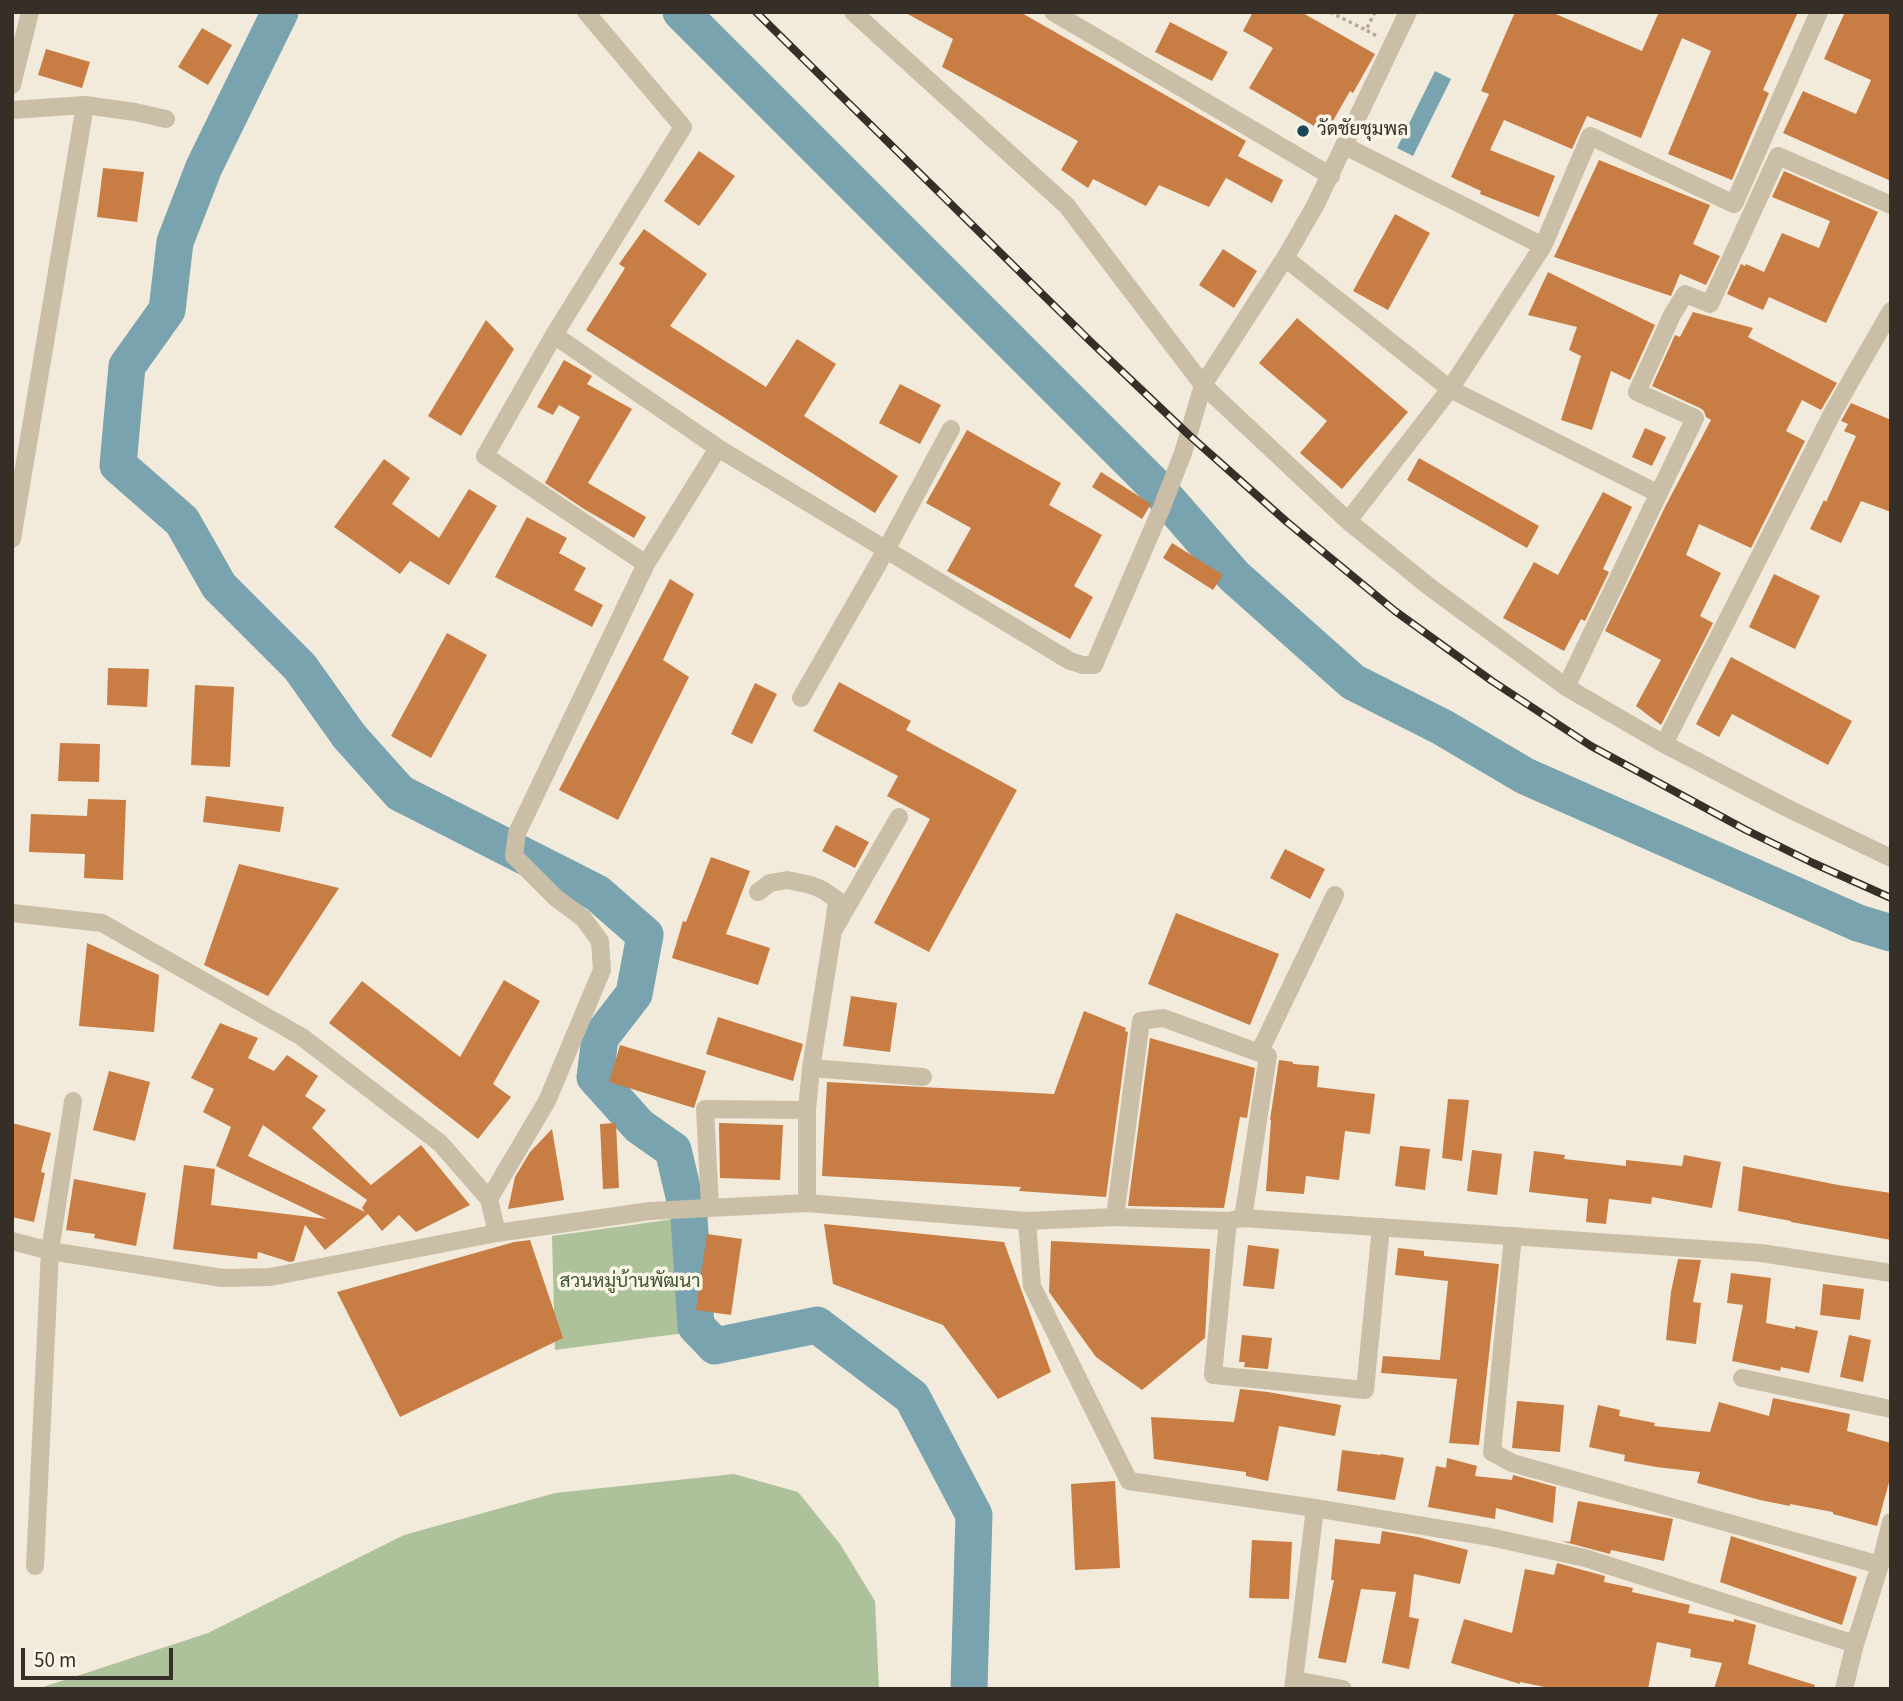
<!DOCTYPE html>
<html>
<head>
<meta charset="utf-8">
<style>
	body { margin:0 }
	#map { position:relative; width:1903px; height:1701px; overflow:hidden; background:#f2ebdb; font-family:"Source Sans 3",sans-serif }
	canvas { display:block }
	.frame { position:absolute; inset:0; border:14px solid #362f27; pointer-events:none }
	.scale { position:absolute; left:21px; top:1648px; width:152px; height:32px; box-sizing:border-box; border:4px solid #362f27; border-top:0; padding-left:9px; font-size:21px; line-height:24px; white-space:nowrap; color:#362f27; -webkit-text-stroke:5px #faf5e7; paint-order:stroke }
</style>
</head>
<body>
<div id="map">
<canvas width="1903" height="1701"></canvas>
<div class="frame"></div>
<div class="scale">50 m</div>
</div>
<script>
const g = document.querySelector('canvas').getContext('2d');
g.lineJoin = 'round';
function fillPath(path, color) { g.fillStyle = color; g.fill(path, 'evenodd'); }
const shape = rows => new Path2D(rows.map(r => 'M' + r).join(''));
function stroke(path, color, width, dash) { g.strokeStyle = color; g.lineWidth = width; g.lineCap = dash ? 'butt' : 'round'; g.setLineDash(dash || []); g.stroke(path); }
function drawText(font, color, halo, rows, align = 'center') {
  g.font = font + ' "Source Sans 3",Sarabun,sans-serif'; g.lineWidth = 7; g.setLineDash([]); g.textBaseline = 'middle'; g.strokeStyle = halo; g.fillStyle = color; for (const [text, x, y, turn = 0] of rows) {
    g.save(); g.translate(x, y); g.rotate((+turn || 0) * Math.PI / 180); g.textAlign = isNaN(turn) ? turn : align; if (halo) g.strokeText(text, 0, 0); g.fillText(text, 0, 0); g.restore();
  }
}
fillPath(shape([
	[689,1217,692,1332,555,1350,552,1236],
	[734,1474,798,1492,840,1544,875,1601,879,1689,37,1689,208,1633,404,1535,555,1493]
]), '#adc19b');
fillPath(shape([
	[1435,71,1451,79,1413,156,1397,148]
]), '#79a3af');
stroke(shape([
	[280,12,204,167,175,242,167,310,127,366,118,465,182,521,219,586,300,667,349,736,400,793,597,893,645,935,634,994,600,1038,595,1077,639,1126,673,1150,689,1217,696,1326,715,1346,817,1325,912,1397,974,1515,969,1689],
	[681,12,1159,490,1234,576,1353,682,1442,727,1525,776,1858,923,1891,933]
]), '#79a3af', 37);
fillPath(shape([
	[904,12,1020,12,1246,141,1238,156,1283,180,1272,203,1226,178,1209,207,1159,185,1146,206,1093,179,1088,188,1061,170,1078,141,942,67,953,39],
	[1253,12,1301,12,1375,54,1353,93,1350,91,1326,133,1249,88,1273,48,1243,31],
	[1515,12,1551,12,1642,51,1659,12,1798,12,1763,90,1769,93,1732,180,1668,154,1711,51,1682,38,1641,138,1587,116,1572,149,1504,120,1490,150,1555,176,1539,217,1480,194,1481,191,1451,177,1489,94,1481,91],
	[1845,12,1891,12,1891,181,1783,133,1803,91,1856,114,1871,80,1824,59],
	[1170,22,1228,52,1212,81,1155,52],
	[202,28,232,45,208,85,178,67],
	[46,49,90,62,82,88,38,75],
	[699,151,735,176,699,226,664,201],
	[1599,160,1710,205,1693,244,1720,256,1706,285,1680,274,1671,296,1554,257],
	[103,168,144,172,137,222,97,217],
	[1784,171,1878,212,1826,323,1769,297,1763,310,1727,294,1741,264,1745,266,1746,264,1764,272,1782,233,1819,248,1830,221,1772,197],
	[1395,214,1430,233,1388,310,1353,291],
	[644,229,707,274,670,326,766,387,797,339,836,364,804,416,898,476,875,513,586,330,625,268,619,264],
	[1223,249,1257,271,1234,308,1199,285],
	[1548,272,1655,325,1630,380,1611,371,1592,430,1561,420,1581,356,1569,350,1577,327,1528,315],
	[1693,312,1753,328,1748,337,1837,383,1821,410,1802,400,1786,431,1805,441,1751,548,1699,524,1686,555,1721,573,1700,616,1713,623,1661,725,1636,706,1661,660,1605,631,1666,505,1711,420,1706,417,1704,411,1700,408,1652,386,1675,335,1680,337],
	[1297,318,1408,412,1342,489,1300,453,1327,421,1259,363],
	[486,320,514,349,461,436,428,416],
	[564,360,592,376,587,384,632,409,588,483,646,517,634,538,584,509,545,483,580,417,559,405,553,415,537,407],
	[900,384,941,405,920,444,879,423],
	[1851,403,1891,420,1891,512,1861,501,1841,543,1810,529,1824,500,1826,502,1856,436,1844,431,1848,424,1841,421],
	[1645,428,1666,437,1652,466,1632,457],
	[967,430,1061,483,1049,505,1102,535,1074,586,1093,597,1070,639,947,571,971,528,926,503],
	[1419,458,1539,526,1527,548,1407,480],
	[384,459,410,478,392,504,439,538,469,489,497,506,449,585,410,561,400,574,334,527],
	[1101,472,1151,504,1142,519,1092,487],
	[1603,492,1632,507,1603,569,1609,572,1585,621,1581,619,1564,651,1503,618,1534,562,1558,575],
	[527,517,567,538,559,553,586,568,574,590,603,605,592,627,495,577],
	[1172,543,1223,575,1213,590,1163,558],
	[1774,574,1820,596,1795,649,1749,627],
	[670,579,694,594,663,660,689,677,618,820,559,790],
	[447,633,487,655,431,758,391,736],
	[1731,657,1852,721,1828,765,1732,714,1719,737,1696,724],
	[108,668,149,669,147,707,107,705],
	[839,682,911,721,906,730,1017,790,929,952,874,923,930,819,887,796,898,776,813,731],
	[755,683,777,694,752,744,731,734],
	[195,685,234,687,230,767,191,765],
	[60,743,100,744,99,782,58,781],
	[206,796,284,807,280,832,203,822],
	[88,799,126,800,123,880,84,878,85,854,29,852,31,814,87,816],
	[836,825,869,842,855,868,822,851],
	[1285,849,1325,869,1310,899,1270,878],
	[711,857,750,871,726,934,770,948,758,985,672,958,683,921,686,922],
	[239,864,339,888,268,996,204,965],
	[1176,913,1279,954,1250,1025,1148,984],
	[87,943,159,975,154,1032,79,1026],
	[504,980,540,1001,493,1084,511,1097,478,1139,329,1023,362,981,460,1057],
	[851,996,897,1003,890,1052,843,1046],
	[1084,1011,1126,1028,1125,1031,1128,1032,1106,1197,1019,1191,1021,1187,822,1176,827,1082,1054,1094],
	[718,1017,803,1044,793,1081,706,1054],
	[220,1023,258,1038,248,1058,274,1071,287,1055,318,1076,305,1096,326,1110,312,1128,371,1185,421,1145,470,1205,416,1232,399,1215,382,1231,368,1214,325,1250,305,1225,294,1261,290,1262,258,1252,257,1259,173,1249,184,1165,215,1169,211,1205,327,1219,216,1166,231,1127,203,1112,214,1089,191,1078],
	[263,1125,367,1200,362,1208,365,1212,248,1156],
	[1150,1038,1255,1068,1247,1118,1240,1117,1224,1208,1128,1206],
	[620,1045,706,1071,694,1108,609,1082],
	[1279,1060,1293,1062,1293,1064,1319,1066,1317,1087,1375,1094,1370,1134,1345,1131,1339,1180,1306,1176,1304,1194,1266,1191,1271,1120,1270,1120],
	[109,1071,150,1082,135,1141,93,1130],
	[1448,1099,1469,1100,1462,1161,1442,1158],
	[12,1123,51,1133,41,1172,45,1173,34,1222,12,1217],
	[616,1123,619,1188,603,1189,600,1124],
	[719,1123,783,1125,780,1180,720,1178],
	[552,1129,564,1200,508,1209,515,1177,530,1152],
	[1400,1146,1430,1149,1425,1190,1395,1186],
	[1472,1150,1502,1154,1497,1195,1467,1191],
	[1534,1151,1565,1155,1564,1159,1626,1166,1626,1160,1682,1166,1684,1155,1721,1162,1712,1208,1652,1197,1651,1204,1609,1199,1606,1224,1586,1222,1588,1199,1529,1192],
	[1743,1166,1838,1185,1891,1193,1891,1240,1791,1222,1791,1221,1738,1211],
	[74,1179,146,1193,136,1246,94,1238,95,1234,66,1230],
	[824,1224,1004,1242,1051,1372,998,1399,943,1325,833,1284],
	[707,1234,742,1239,731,1315,696,1310],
	[530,1240,563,1338,400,1417,337,1292,514,1242],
	[1051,1241,1210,1249,1205,1338,1142,1390,1096,1357,1049,1292],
	[1248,1245,1279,1249,1274,1289,1243,1286],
	[1398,1248,1424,1251,1424,1256,1499,1264,1479,1445,1449,1443,1457,1379,1381,1373,1383,1356,1440,1360,1448,1281,1395,1275],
	[1678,1259,1701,1260,1693,1302,1701,1303,1696,1344,1666,1340,1671,1292],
	[1731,1273,1771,1278,1766,1323,1795,1329,1795,1326,1818,1331,1809,1373,1781,1367,1780,1371,1732,1361,1743,1305,1727,1303],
	[1823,1284,1864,1289,1860,1320,1820,1315],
	[1242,1335,1272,1338,1268,1369,1244,1367,1245,1362,1239,1362],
	[1849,1335,1871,1340,1863,1382,1840,1377],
	[1240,1389,1268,1392,1341,1405,1335,1436,1279,1426,1268,1481,1246,1476,1246,1472,1154,1459,1151,1417,1234,1422],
	[1773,1398,1850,1414,1847,1431,1891,1443,1891,1475,1877,1526,1833,1514,1833,1512,1790,1504,1790,1506,1760,1500,1697,1483,1700,1472,1656,1467,1624,1461,1625,1455,1589,1447,1598,1405,1620,1410,1619,1416,1655,1423,1654,1426,1710,1432,1719,1402,1769,1416],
	[1517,1401,1564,1405,1560,1452,1512,1448],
	[1342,1450,1381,1455,1381,1454,1404,1458,1395,1500,1337,1491],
	[1447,1458,1477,1466,1475,1476,1512,1480,1513,1475,1556,1487,1553,1523,1496,1508,1495,1519,1428,1507,1436,1466,1446,1468],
	[1115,1481,1120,1568,1075,1570,1071,1484],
	[1578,1501,1673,1519,1664,1561,1611,1550,1610,1554,1561,1541,1570,1542],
	[1382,1531,1418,1537,1468,1550,1460,1584,1414,1574,1409,1617,1419,1619,1409,1669,1382,1663,1396,1592,1361,1589,1346,1663,1318,1658,1334,1580,1331,1580,1335,1539,1380,1544],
	[1731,1536,1857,1577,1842,1625,1720,1582],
	[1252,1540,1292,1542,1289,1599,1249,1598],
	[1557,1563,1605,1576,1604,1582,1633,1588,1632,1592,1690,1605,1688,1613,1734,1622,1734,1619,1756,1625,1748,1664,1815,1685,1814,1689,1714,1689,1722,1663,1690,1657,1691,1649,1657,1642,1648,1689,1555,1689,1520,1682,1520,1684,1451,1663,1464,1619,1512,1633,1525,1569,1554,1575]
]), '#c77d44');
stroke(shape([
	[1330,12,1366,30],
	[1375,12,1366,30,1377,36]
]), '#b6a891', 3.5, [3.5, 3.5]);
stroke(shape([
	[586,12,683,127,554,335,485,456,646,564,718,448,1070,661,1083,665,1094,665,1162,507,1183,453,1203,385,1285,258,1315,206,1408,12],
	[853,12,1067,206,1203,385,1348,521,1450,389,1659,494],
	[1053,12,1331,176],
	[12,85,30,12],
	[12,110,85,105,135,112,166,119],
	[1345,146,1543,246],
	[1285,258,1450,389,1543,246,1590,136,1734,204,1819,12],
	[554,335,718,448],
	[1348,521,1431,588,1566,687,1664,744,1834,410,1891,311],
	[12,539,85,105],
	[1566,687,1695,418,1637,392,1672,315,1685,294,1710,304,1778,156,1891,205],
	[801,698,886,550,951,429],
	[1664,744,1787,808,1891,858],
	[758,892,770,883,787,880,811,885,823,890,837,900,833,931,899,817],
	[12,913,102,923,302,1037,440,1143,489,1199,497,1233],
	[1259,1053,1335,895],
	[811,1068,923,1077],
	[489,1199,547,1101,602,970,600,941,583,918,556,898,514,856,517,833,646,564],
	[807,1203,807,1110,811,1068,833,931],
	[710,1207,705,1109,807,1110],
	[1115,1217,1141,1021,1163,1018,1268,1056,1243,1218],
	[1027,1221,1032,1286,1129,1481,1315,1508,1490,1537,1585,1558,1855,1644],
	[1228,1221,1213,1375,1365,1390,1381,1227],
	[1513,1236,1492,1452,1512,1463,1880,1565],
	[1742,1378,1891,1409],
	[35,1566,50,1251,73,1101],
	[1295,1680,1343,1689],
	[1293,1689,1315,1508],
	[1844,1689,1855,1644,1880,1565,1891,1522]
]), '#cabea7', 18);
stroke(shape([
	[12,1241,50,1251,223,1278,270,1277,497,1233,650,1211,807,1203,1027,1221,1115,1217,1228,1221,1243,1218,1761,1253,1891,1273]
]), '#cabea7', 18);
const rail = shape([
	[756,12,1090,341,1189,435,1287,522,1395,611,1492,681,1591,746,1746,830,1813,863,1891,898]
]);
stroke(rail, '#362f27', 8);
stroke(rail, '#faf5e7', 5, [16]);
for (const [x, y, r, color] of [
	[1303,131,7,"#1c4958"]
]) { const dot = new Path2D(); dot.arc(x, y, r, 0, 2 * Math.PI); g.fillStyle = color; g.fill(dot); stroke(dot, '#faf5e7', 2.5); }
drawText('19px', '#362f27', '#faf5e7', [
	["วัดชัยชุมพล",1317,131]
], 'left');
drawText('19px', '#3d552b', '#faf5e7', [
	["สวนหมู่บ้านพัฒนา",630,1283]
]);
</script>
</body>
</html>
